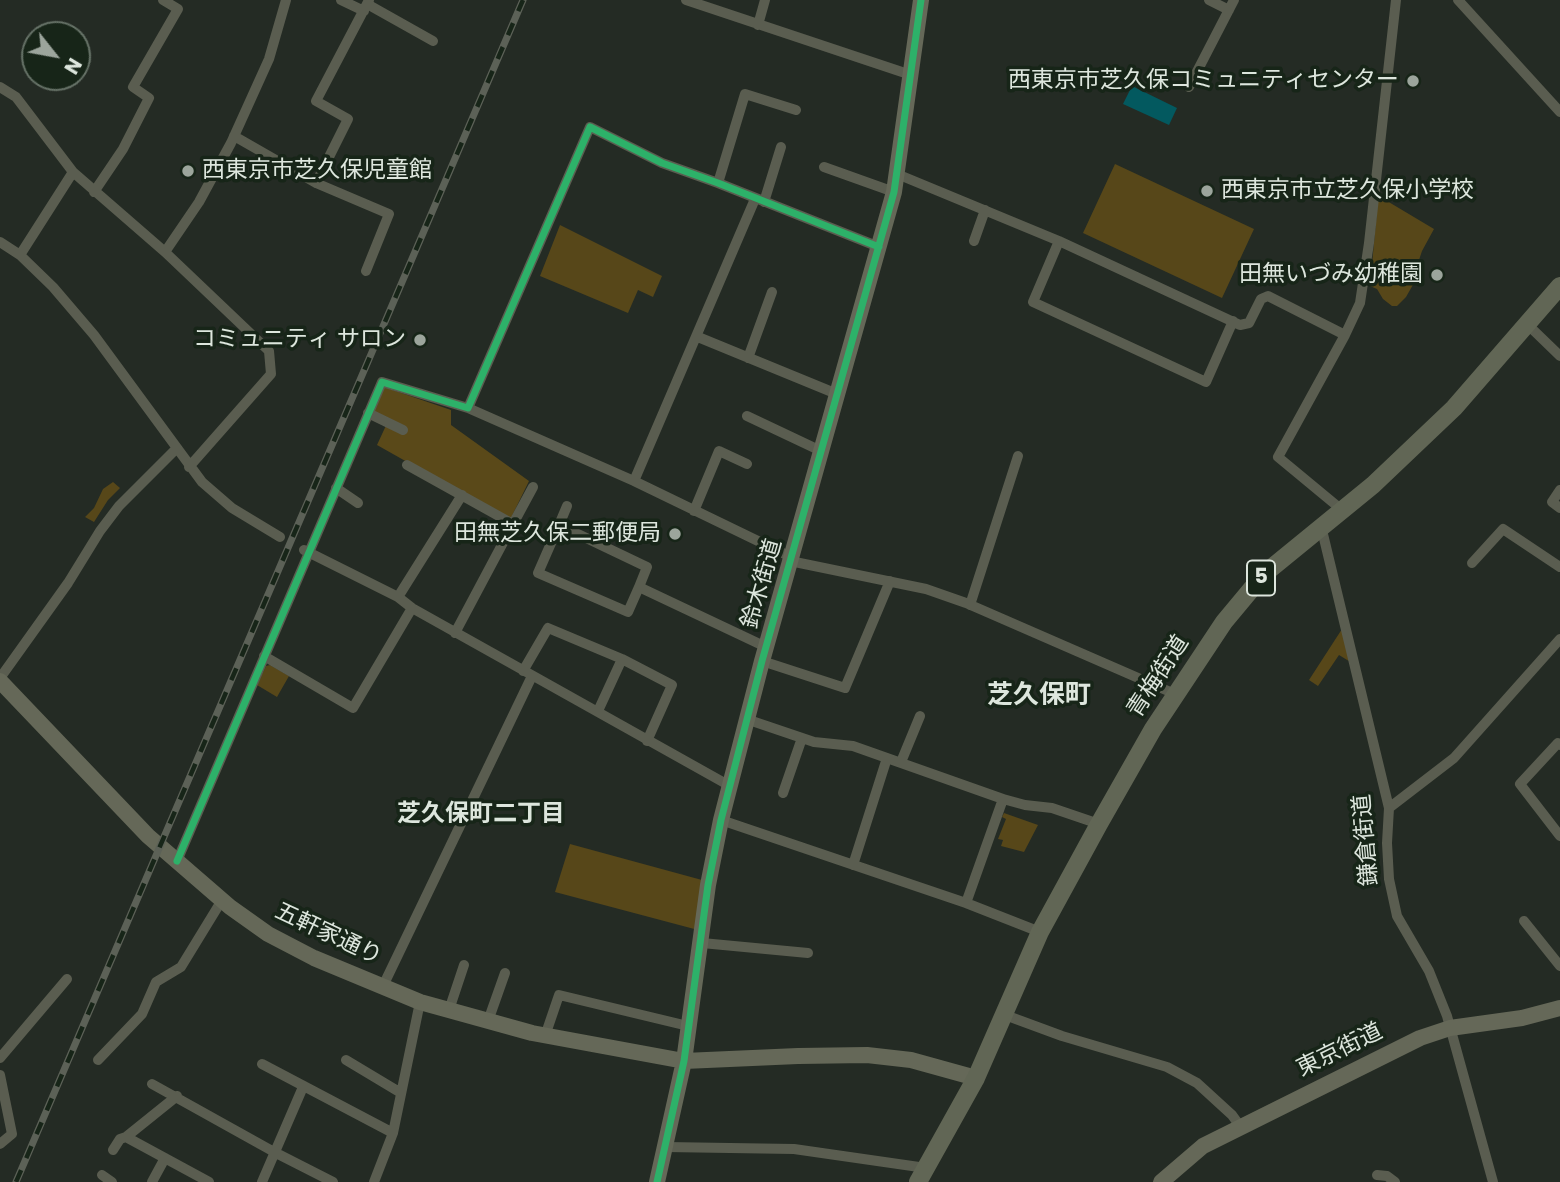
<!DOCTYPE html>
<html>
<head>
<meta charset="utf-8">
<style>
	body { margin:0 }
	#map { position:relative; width:1560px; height:1182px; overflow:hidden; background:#242b24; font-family:Poppins,sans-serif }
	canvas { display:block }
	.north { position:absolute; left:21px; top:21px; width:70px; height:70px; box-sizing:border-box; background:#172518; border:2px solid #667267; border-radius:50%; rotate:121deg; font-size:19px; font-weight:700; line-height:28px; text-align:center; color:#dde6dd }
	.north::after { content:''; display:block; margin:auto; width:24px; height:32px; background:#9ca59c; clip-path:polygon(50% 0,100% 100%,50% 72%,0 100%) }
</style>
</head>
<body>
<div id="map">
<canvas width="1560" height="1182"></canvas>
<div class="north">N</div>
</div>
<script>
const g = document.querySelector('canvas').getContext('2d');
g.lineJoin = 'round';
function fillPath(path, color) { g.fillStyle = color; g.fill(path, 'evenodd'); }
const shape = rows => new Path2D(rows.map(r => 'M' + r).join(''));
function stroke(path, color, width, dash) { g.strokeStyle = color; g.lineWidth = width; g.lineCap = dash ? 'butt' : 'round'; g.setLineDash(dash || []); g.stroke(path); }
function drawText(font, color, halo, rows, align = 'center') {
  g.font = font + ' Poppins,"Noto Sans JP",sans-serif'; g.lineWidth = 7; g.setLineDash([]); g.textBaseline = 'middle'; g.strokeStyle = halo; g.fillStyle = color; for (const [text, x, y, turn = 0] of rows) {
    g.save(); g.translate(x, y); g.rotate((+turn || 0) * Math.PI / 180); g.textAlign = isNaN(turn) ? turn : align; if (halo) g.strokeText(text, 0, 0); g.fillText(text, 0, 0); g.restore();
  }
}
fillPath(shape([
	[1115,164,1254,229,1222,298,1083,233],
	[1382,198,1434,229,1422,251,1418,263,1422,269,1406,297,1397,306,1392,306,1383,299,1377,289,1370,286,1378,200],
	[560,225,662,276,653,297,638,290,628,313,540,276],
	[113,482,120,488,108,500,94,522,85,517,94,508,103,489],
	[1342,629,1352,663,1339,655,1318,686,1309,680],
	[270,665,289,676,277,697,257,685,266,666],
	[1004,813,1038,825,1024,852,1001,846,1003,840,998,839,1006,819,1002,817],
	[570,844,702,880,698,930,555,892]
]), '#574719');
fillPath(shape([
	[384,387,451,410,451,425,529,481,510,520,377,445,389,419,371,412]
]), '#5a4919');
fillPath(shape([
	[1132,86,1177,108,1169,125,1123,104]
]), '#03595f');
stroke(shape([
	[341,0,364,11],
	[686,0,911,75],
	[1209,0,1229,10],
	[1458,0,1560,112],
	[367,4,433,41],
	[758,25,765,0],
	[0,87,16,97,73,172,165,252,269,351,271,374,189,467],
	[1189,87,1234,0],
	[234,136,316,183,389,214,366,271],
	[824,167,894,192],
	[897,174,1059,241,1240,325,1249,323,1261,299,1268,296,1345,335],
	[316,183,348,119,316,101,369,0],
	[718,183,745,94,796,110],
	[94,192,123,149,149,98,133,87,178,9,163,0],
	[764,202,781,147],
	[974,241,985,210],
	[1059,241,1033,302,1206,382,1233,321],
	[0,242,20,255,53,287,94,335,202,482,232,508,280,537],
	[165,252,199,202,231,143,269,59,286,0],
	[20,255,73,172],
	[1527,324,1560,356],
	[698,337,837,394],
	[748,358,772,292],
	[468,408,634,481,791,557],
	[368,413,403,430],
	[747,416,821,451],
	[407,465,513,524,455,633],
	[634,481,755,199],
	[336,488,358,503],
	[1560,490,1552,502,1560,508],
	[1342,510,1278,457,1345,335,1360,303,1369,243,1396,0],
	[694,511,719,451,747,464],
	[513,524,533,487],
	[559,525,567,506],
	[1321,526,1389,808,1387,843,1389,879,1397,916,1429,971,1447,1016,1493,1182],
	[304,550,398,597,412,608,730,786],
	[790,561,926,589,966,603,1175,694],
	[1472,563,1503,529,1560,567],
	[639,587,647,567,559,525,538,573,628,612,639,587,766,647],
	[398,597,462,495],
	[970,605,1018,456],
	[264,656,353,708,412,608],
	[762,661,845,688,890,581],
	[523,671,548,628,622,659,672,685,647,741],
	[0,678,68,583,100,531,119,506,176,449],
	[598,711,622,659],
	[746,719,814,742,853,746,1003,799,1025,805,1052,808,1099,824],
	[1560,745,1558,743,1520,784,1560,836],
	[901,762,920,716],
	[783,793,802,738],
	[1389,808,1454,758,1560,639],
	[721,820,966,903,1040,932],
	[177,861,382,382,468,408,590,127,662,163,718,183,879,247],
	[853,865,887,758],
	[966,903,1003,799],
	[1524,921,1560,966],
	[702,943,808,953],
	[383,986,532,676],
	[449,1010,464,965],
	[1005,1015,1062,1036,1167,1067,1197,1083,1232,1115,1240,1126],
	[488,1021,505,973],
	[545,1036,559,995,688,1026],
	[0,1058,67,979],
	[98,1060,142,1014,156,982,181,967,222,900],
	[346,1060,401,1093],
	[262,1064,393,1133],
	[0,1075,12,1134,0,1144],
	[152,1084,276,1153,333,1182],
	[126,1137,209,1182],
	[666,1147,794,1149,926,1168],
	[113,1150,120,1139,126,1137,177,1096],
	[102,1175,112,1182],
	[1377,1175,1387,1176,1395,1182],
	[152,1182,165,1158],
	[262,1182,303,1087],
	[374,1182,393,1133,420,1002]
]), '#5a5d50', 10);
stroke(shape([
	[0,681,148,836,230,907,268,934,314,958,420,1002,532,1033,684,1061,798,1056,867,1055,911,1060,976,1078],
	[657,1182,684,1061,708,885,721,820,762,661,894,192,921,0],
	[1161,1182,1203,1146,1420,1038,1450,1028,1522,1018,1560,1008]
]), '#656858', 16);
stroke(shape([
	[918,1182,976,1078,1040,932,1099,824,1153,729,1224,622,1264,574,1373,485,1454,408,1560,286]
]), '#616655', 18);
const rail = shape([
	[16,1182,523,0]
]);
stroke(rail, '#5c6157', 7);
stroke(rail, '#172518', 4.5, [13]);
stroke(shape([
	[177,861,382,382,468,408,590,127,662,163,718,183,879,247],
	[657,1182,684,1061,708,885,721,820,762,661,894,192,921,0]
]), '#2db169', 7);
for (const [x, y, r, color] of [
	[1413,81,7,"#9ca59c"],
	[188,171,7,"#9ca59c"],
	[1207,191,7,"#9ca59c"],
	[1437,275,7,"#9ca59c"],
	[420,340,7,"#9ca59c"],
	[675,534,7,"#9ca59c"]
]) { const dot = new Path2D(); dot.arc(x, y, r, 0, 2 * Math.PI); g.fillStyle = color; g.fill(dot); stroke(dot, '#172518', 2.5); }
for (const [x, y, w] of [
	[1261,578,28]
]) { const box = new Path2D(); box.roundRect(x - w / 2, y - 17.5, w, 35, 5); g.fillStyle = '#172518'; g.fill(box); stroke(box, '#dde6dd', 2); }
drawText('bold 21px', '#dde6dd', null, [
	["5",1261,578]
]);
drawText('23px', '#dde6dd', '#172518', [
	["西東京市芝久保コミュニティセンター",1399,81],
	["西東京市芝久保児童館",202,171,"left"],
	["西東京市立芝久保小学校",1221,191,"left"],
	["田無いづみ幼稚園",1423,275],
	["コミュニティ サロン",406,340],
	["田無芝久保二郵便局",661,534]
], 'right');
drawText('23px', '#dde6dd', '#172518', [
	["鈴木街道",763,584,-74],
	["青梅街道",1159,677,-57],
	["鎌倉街道",1367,840,-95],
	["五軒家通り",328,935,25],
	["東京街道",1340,1051,-26]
]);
drawText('bold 24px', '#dde6dd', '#172518', [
	["芝久保町二丁目",481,815]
]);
drawText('bold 26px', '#dde6dd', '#172518', [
	["芝久保町",1039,696]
]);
</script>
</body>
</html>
